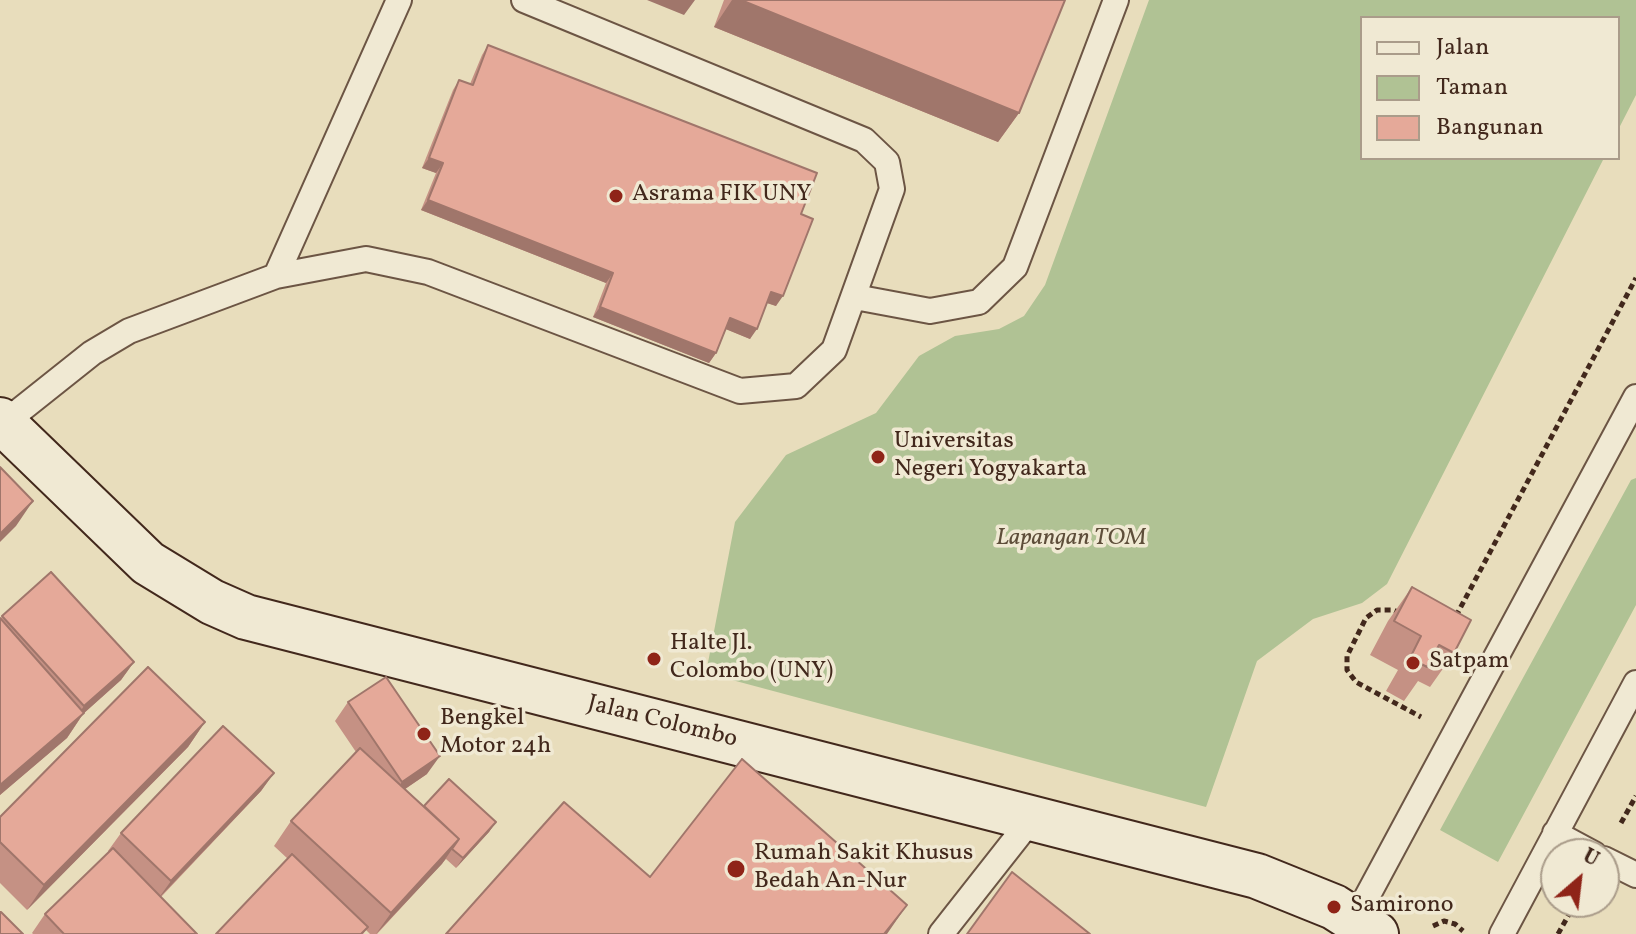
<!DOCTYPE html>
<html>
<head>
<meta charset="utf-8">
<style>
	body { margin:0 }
	#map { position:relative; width:1636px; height:934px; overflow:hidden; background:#e8ddbc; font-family:Vollkorn,serif }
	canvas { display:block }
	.legend { position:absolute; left:1360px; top:16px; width:260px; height:144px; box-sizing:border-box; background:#f0e9d3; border:2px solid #aa9c8a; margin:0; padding:10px 14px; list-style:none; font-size:24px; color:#42281c }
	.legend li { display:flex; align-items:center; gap:16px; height:40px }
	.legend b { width:40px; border:2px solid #aa9c8a }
	.north { position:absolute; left:1540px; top:838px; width:80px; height:80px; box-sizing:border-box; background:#f0e9d3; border:2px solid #aa9c8a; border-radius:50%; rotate:28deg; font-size:22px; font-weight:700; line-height:32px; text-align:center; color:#42281c }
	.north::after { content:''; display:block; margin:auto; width:28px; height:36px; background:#8f2418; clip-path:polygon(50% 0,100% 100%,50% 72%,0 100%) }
</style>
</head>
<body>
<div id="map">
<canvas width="1636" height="934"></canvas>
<ul class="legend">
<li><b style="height:10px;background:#f0e9d3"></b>Jalan</li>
<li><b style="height:22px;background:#b0c294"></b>Taman</li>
<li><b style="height:22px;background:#e5a999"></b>Bangunan</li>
</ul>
<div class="north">U</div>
</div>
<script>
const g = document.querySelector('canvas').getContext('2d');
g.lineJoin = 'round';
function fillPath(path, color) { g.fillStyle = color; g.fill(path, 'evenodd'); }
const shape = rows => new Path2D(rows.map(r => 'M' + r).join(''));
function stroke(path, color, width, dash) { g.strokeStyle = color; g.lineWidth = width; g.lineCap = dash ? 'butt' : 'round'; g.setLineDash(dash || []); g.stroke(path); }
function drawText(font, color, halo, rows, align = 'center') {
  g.font = font + ' Vollkorn,serif'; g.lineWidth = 7; g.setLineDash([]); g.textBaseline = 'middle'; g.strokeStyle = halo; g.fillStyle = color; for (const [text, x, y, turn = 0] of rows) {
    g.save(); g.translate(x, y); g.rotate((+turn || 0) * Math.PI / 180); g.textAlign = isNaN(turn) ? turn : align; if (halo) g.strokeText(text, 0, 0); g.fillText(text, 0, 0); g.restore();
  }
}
fillPath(shape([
	[1149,0,1636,0,1636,95,1618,130,1618,18,1362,18,1362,158,1604,158,1387,584,1362,603,1313,619,1257,661,1206,807,706,673,735,522,786,455,876,413,919,356,955,336,999,329,1024,316,1045,285],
	[1636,478,1636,605,1498,862,1440,830,1631,480]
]), '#b0c294');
const service = shape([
	[276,276,366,259,428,272,740,391,796,386,834,350,892,189,887,162,864,140,524,0],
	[855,297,930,311,979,302,1015,267,1116,0],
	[4,423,92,353,129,331,276,276,399,0],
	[1555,833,1594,854],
	[1604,859,1636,875],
	[1355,919,1636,397],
	[941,934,1033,817],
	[1502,934,1636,683]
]);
const secondary = shape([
	[0,420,148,563,212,602,246,617,1257,876,1334,907,1376,934]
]);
stroke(service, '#6c5544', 28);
stroke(secondary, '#42281c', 48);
stroke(shape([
	[1400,613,1393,610,1377,610,1366,618,1347,656,1347,670,1356,682,1421,717],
	[1456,616,1636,278],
	[1621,823,1636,796],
	[1433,926,1444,921,1455,924,1463,931],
	[1558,934,1576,902]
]), '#42281c', 5, [6, 4]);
stroke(service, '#f0e9d3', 24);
stroke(secondary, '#f0e9d3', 44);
fillPath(shape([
	[724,0,1065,0,1019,113,998,142,714,27],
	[488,45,801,214,776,306,767,303,750,339,726,329,716,353,709,363,593,317,606,283,421,210,436,173,422,168,453,90,459,80,470,84,482,55],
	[1412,587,1454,653,1430,687,1418,681,1404,701,1386,691,1398,670,1370,655,1388,621],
	[2,616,134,662,121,680,83,714,67,738,0,795,0,618,1,618],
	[348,702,427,774,405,789,424,806,496,822,489,832,456,868,446,859,377,934,370,934,366,930,363,934,216,934,288,859,274,846,291,821,356,752,335,721],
	[205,722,188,747,27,910,0,883,0,817],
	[274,773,261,791,161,897,197,934,33,934,32,933,45,914,109,852,108,851,121,833]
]), '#c59184');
fillPath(shape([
	[647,0,695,0,684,15],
	[732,0,741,0,1019,113,998,142,714,27],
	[429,158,443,163,436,173,422,168],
	[428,200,613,273,606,283,421,210],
	[771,292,783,296,776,306,764,302],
	[600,307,716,353,709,363,593,317],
	[730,318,757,329,750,339,723,328],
	[33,501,16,526,0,542,0,534],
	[134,662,121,680,83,714,67,738,0,795,0,785,73,722,84,706],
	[205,722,188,747,27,910,44,885],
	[440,756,427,774,389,800,402,782],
	[274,773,261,791,158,899,171,881],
	[496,822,489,832,456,868,463,858],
	[459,839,442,864,376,934,391,913],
	[907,905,887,934,884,934]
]), '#a0766b');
const building = shape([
	[741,0,1065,0,1019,113,741,0],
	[488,45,817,173,801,214,813,219,783,296,771,292,757,329,730,318,716,353,600,307,613,273,428,200,443,163,429,158,459,80,473,85,488,45],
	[0,467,33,501,0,534,0,467],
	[51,572,134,662,84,706,2,616,51,572],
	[1412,587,1471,620,1454,653,1439,645,1427,667,1410,658,1421,636,1394,621,1412,587],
	[0,618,84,713,0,785,0,618],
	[148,667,205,722,44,885,0,842,0,817,148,667],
	[386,677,440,756,402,782,348,702,386,677],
	[223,726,274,773,171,881,121,833,223,726],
	[360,748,459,839,391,913,291,821,360,748],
	[742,759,907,905,884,934,446,934,564,802,650,877,742,759],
	[449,779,496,822,463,858,452,849,459,839,424,806,449,779],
	[113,848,197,934,64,934,45,914,113,848],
	[292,854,368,927,361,934,216,934,292,854],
	[1012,872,1090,934,967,934,1012,872],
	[0,912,1,912,23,934,0,934,0,912]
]);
fillPath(building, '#e5a999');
stroke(building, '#a0766b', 2);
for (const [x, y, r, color] of [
	[616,196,8,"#8f2418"],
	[878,457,8,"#8f2418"],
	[654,659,8,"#8f2418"],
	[1413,663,8,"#8f2418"],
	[424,734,8,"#8f2418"],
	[736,869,10,"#8f2418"],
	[1334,907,8,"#8f2418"]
]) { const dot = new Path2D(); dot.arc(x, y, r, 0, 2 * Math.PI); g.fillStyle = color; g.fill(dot); stroke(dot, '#f0e9d3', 3); }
drawText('24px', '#42281c', '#f0e9d3', [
	["Asrama FIK UNY",632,196],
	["Universitas",894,443],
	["Negeri Yogyakarta",894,471],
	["Halte Jl.",670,645],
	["Colombo (UNY)",670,673],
	["Satpam",1429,663],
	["Bengkel",440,720],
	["Motor 24h",440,748],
	["Rumah Sakit Khusus",754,855],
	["Bedah An-Nur",754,883],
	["Samirono",1350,907]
], 'left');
drawText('italic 24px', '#5e4e3a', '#f0e9d3', [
	["Lapangan TOM",1071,540]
]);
drawText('24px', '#42281c', '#f0e9d3', [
	["Jalan Colombo",662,723,14]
]);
</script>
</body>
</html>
